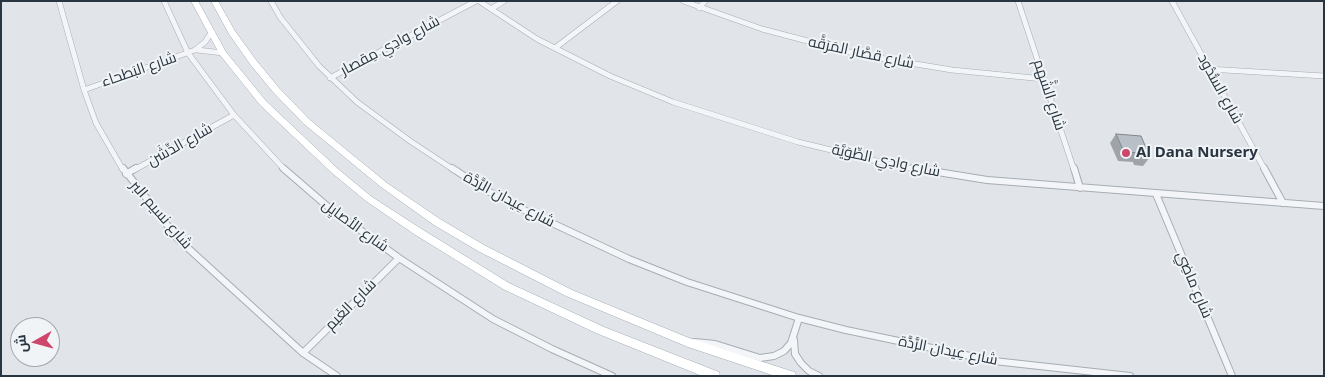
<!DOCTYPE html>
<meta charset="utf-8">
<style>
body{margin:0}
#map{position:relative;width:1325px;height:377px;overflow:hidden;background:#e1e5e9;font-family:"Noto Sans",Cairo,sans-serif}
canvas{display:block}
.frame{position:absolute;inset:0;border:2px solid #293541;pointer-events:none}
.north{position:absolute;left:10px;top:317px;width:50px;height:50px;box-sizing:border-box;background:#f0f4f7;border:1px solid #a0a8ae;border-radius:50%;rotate:263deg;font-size:14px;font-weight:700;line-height:20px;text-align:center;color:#293541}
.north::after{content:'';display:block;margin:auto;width:18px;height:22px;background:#ce466b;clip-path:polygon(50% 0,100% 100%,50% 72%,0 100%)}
</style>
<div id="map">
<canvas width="1325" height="377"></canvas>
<div class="frame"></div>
<div class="north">ش</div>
</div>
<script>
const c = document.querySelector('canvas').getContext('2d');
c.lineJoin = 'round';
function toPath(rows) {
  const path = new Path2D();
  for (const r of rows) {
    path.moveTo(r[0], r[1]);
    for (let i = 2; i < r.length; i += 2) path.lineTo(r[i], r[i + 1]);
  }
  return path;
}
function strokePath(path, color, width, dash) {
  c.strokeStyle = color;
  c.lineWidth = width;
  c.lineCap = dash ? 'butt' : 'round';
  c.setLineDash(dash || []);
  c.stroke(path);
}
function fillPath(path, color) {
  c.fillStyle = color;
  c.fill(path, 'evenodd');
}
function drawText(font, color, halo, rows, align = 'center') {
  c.font = font + ' "Noto Sans",Cairo,sans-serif';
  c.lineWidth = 4;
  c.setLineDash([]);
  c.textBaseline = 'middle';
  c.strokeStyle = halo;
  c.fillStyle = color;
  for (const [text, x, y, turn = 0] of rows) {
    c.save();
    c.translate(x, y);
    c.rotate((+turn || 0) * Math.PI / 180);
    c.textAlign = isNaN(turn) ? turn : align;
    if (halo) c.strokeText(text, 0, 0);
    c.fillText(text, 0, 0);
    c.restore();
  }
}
const minorFar1 = toPath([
 [59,1,84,90,96,123,123,170],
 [164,1,188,53,234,115,285,170],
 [271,1,280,17,319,66,357,102,410,141,454,170],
 [479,1,537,39,610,76,673,102,798,142,897,166,921,170],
 [683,1,762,29,861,55,952,70,1044,79],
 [1018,1,1074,170],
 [1172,1,1265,170],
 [699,8,705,1],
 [491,9,504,1],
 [555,48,617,1],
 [197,50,223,53],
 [1208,69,1324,76],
 [330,78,476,1],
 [84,90,195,50,205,42,211,33],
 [134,170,234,115]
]);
const minor = toPath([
 [123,168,178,239,303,353,337,376],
 [283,168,327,206,399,258,493,319,552,349,612,376],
 [452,168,484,189,522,209,629,259,687,282,799,318,846,330,994,361,1130,376],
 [913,168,987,180,1324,206],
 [1074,168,1080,188],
 [1264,168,1283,203],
 [126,174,136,168],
 [1156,194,1232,376],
 [794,340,795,354,801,363,809,371,819,376],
 [695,342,715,344,760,358,774,356,784,351,791,343,799,318],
 [303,353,399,258]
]);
const primary = toPath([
 [191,1,198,1,226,52,266,101,338,169,372,197,420,228,509,283,604,327,719,372,720,376,702,376,596,333,503,289,414,234,366,201,332,173,260,105,220,55,191,1],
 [211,1,218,1,235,31,256,60,279,88,310,120,387,183,440,219,484,245,572,290,689,338,791,371,795,372,796,376,775,376,688,347,566,296,478,251,434,225,381,187,304,124,273,92,250,64,229,34,211,1]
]);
strokePath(minorFar1, '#a6adb3', 6);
strokePath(minor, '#a6adb3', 8);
strokePath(primary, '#a0abb5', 1);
strokePath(minorFar1, '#f4f5f8', 5);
strokePath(minor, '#f4f5f8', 6);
fillPath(primary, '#fff');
fillPath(toPath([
 [1116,134,1150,157,1143,166,1134,165,1133,162,1118,161,1110,143]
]), '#9ea4aa');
const building = toPath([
 [1116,134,1141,136,1150,157,1141,157,1140,153,1124,152,1116,134]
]);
fillPath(building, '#b8bfc6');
strokePath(building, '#81868b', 1);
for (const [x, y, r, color] of [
 [1126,153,5,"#ce466b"]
]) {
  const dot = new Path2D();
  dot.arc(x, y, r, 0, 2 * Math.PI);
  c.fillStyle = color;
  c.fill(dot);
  strokePath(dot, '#f0f4f7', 2);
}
drawText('15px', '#293541', '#f0f4f7', [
 ["شارع وادِي مِقصار",390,46,-28],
 ["شارع قصَّار المَرَقَّه",861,53,12],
 ["شارع البَطحاء",139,70,-19],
 ["شارع السُّدُود",1220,89,61],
 ["شارع الشَّهم",1049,95,72],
 ["شارع الدِّشَن",180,145,-29],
 ["شارع وادِي الطِّوَيَّة",886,161,12],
 ["شارع عِيدان الرَّدَّة",509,200,28],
 ["شارع نسيم البر",161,215,49],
 ["شارع الأصايِل",355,226,36],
 ["شارع ماضِي",1194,285,67],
 ["شارع الغَيم",351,305,-45],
 ["شارع عِيدان الرَّدَّة",948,351,11]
]);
drawText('bold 15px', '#293541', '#f0f4f7', [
 ["Al Dana Nursery",1136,153]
], 'left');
</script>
